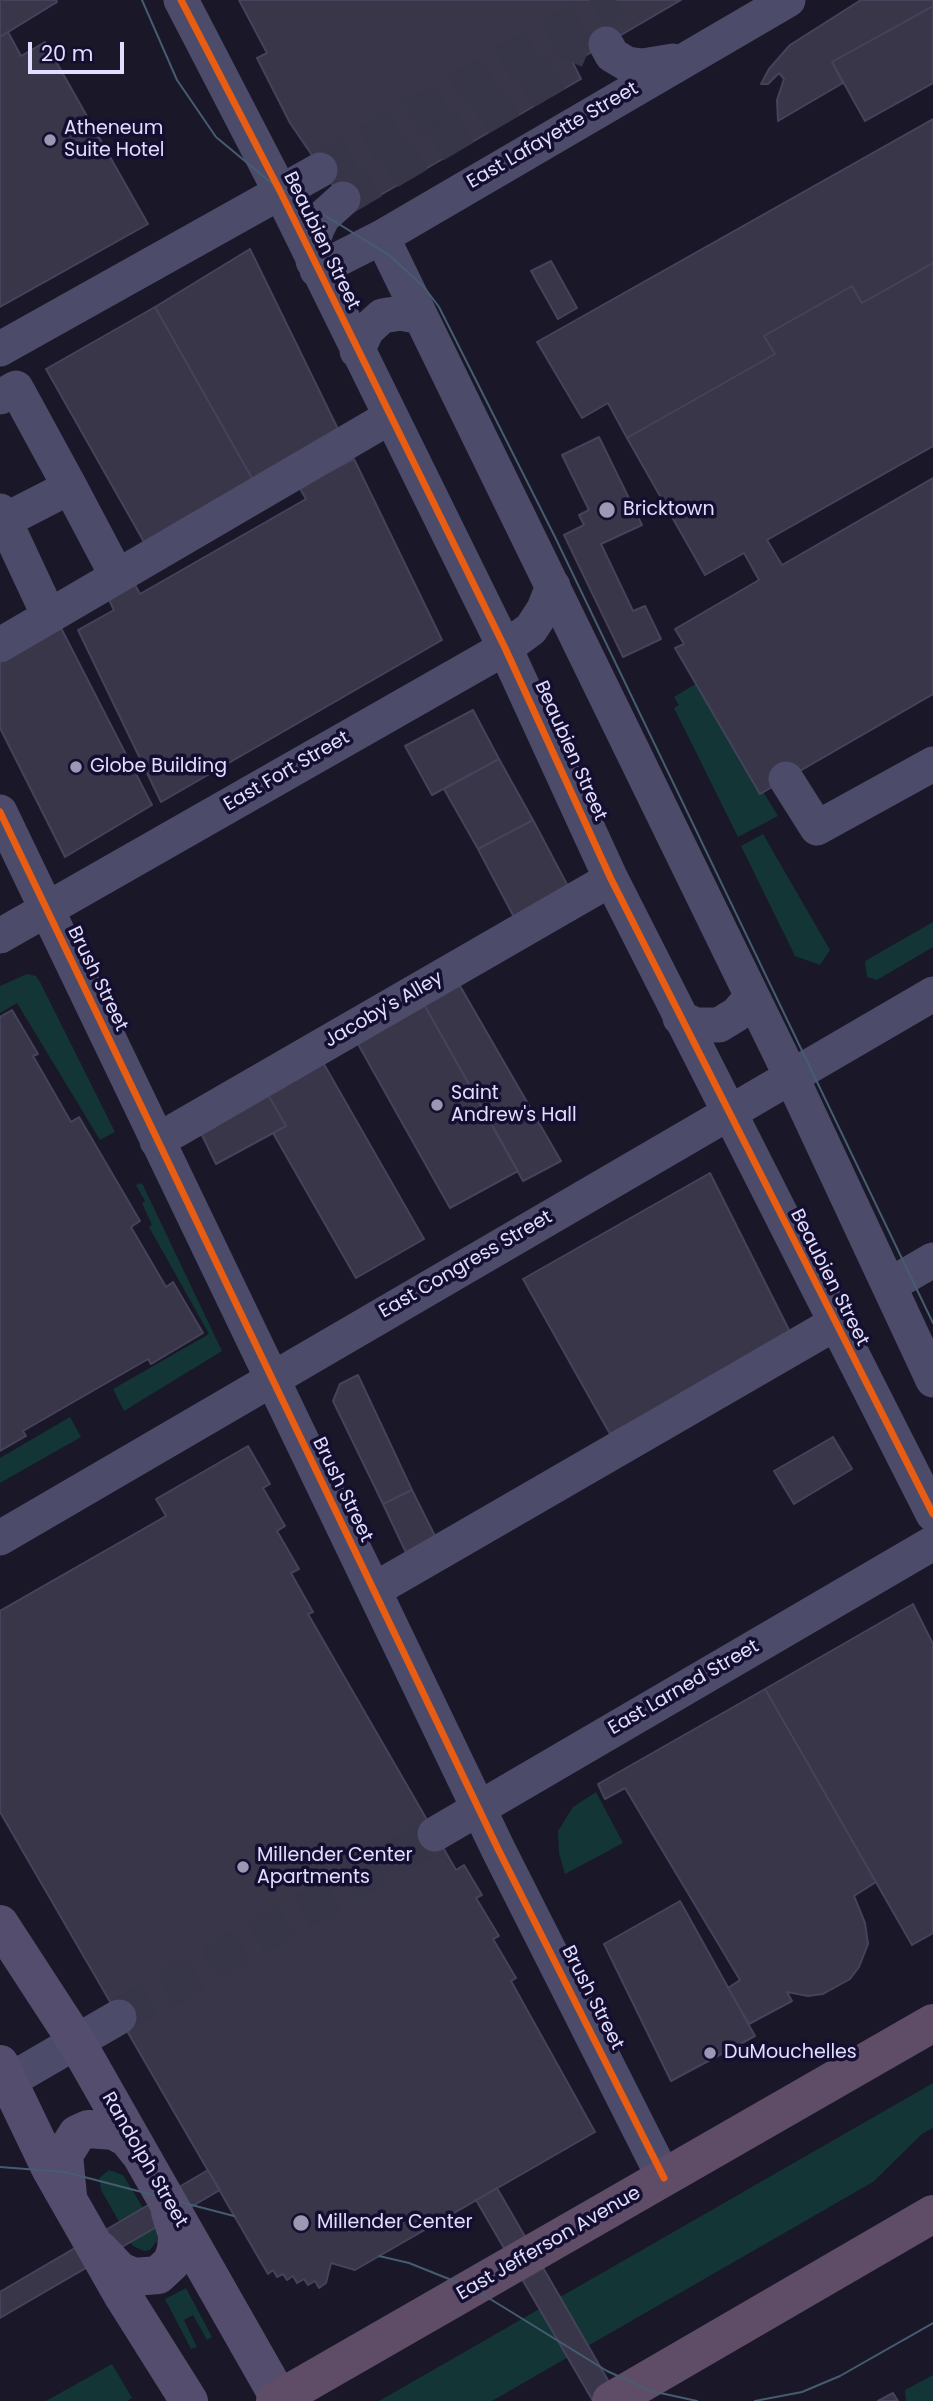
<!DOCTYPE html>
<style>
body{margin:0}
#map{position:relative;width:933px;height:2401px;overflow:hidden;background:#191728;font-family:Poppins,sans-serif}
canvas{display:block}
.scale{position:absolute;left:28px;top:42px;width:96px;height:32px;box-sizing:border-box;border:4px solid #e1deff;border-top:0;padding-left:9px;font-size:21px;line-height:24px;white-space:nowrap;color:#e1deff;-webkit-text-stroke:5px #140f30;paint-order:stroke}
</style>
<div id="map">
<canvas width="933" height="2401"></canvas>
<div class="scale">20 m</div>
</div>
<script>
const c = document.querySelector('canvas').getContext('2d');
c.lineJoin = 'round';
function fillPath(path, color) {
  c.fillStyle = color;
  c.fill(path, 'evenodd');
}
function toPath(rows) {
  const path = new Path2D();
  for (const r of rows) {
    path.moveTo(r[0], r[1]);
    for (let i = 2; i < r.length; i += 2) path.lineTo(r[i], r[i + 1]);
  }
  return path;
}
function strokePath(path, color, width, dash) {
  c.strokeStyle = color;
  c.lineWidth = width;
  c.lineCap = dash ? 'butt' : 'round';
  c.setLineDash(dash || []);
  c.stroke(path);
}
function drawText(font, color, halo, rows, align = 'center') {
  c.font = font + ' Poppins,sans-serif';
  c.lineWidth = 7;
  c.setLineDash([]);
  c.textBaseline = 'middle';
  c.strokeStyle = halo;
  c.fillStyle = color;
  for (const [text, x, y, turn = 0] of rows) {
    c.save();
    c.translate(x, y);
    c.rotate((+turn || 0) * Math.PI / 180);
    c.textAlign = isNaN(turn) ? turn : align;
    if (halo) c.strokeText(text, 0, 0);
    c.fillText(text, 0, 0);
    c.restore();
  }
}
fillPath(toPath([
 [697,683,778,816,738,837,674,708,679,705,674,697],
 [763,834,830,950,820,965,795,956,741,846],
 [933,922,933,947,877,980,867,977,865,961],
 [27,974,36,976,40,982,115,1132,100,1140,17,1003,0,1013,0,986],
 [142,1183,222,1351,124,1411,113,1389,209,1334,149,1227,152,1225,142,1203,145,1201,136,1185],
 [70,1417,81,1437,0,1483,0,1458],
 [596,1792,623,1843,565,1874,559,1853,558,1831,573,1807],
 [933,2083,933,2128,922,2134,873,2182,492,2401,379,2401],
 [109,2170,123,2175,157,2231,157,2241,150,2250,144,2251,133,2246,101,2190,99,2178],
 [186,2288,212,2337,207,2340,193,2315,184,2320,197,2347,191,2349,165,2299],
 [112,2364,132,2398,127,2401,46,2401],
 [933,2375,933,2401,906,2401,905,2390]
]), '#133536');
const building = toPath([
 [0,0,56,0,57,2,0,37,0,0],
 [239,0,681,0,573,63,581,79,351,212,290,123,257,58,267,53,239,0],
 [861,0,933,0,933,6,832,62,843,83,778,121,777,100,784,79,779,73,768,84,761,84,769,69,790,45,861,0],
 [933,6,933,83,865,121,832,62,933,6],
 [8,32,21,56,45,42,148,224,0,307,0,37,8,32],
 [933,119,933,263,862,303,852,286,764,336,775,354,627,438,608,403,582,418,537,342,933,119],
 [250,249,338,429,253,480,155,307,250,249],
 [551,261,577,308,558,319,531,271,551,261],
 [933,263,933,446,767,540,782,565,933,478,933,694,760,794,675,648,684,644,675,629,759,580,744,553,705,575,627,438,775,354,764,336,852,286,862,303,933,263],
 [155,307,253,480,144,542,46,369,155,307],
 [599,437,642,525,601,544,633,611,645,606,661,639,623,657,564,535,584,525,579,515,589,510,562,455,599,437],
 [354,459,442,640,161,802,78,630,114,610,108,598,134,583,140,594,306,499,299,487,354,459],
 [60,626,152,805,65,857,0,728,0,660,60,626],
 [473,710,499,759,432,795,405,746,473,710],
 [499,759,533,820,478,849,444,789,499,759],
 [533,820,570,890,515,919,478,849,533,820],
 [456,979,561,1161,523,1181,421,999,456,979],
 [421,999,518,1171,450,1208,354,1037,421,999],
 [12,1010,38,1054,33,1056,71,1122,79,1117,140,1221,131,1227,166,1287,173,1282,203,1333,151,1364,148,1359,23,1431,26,1436,0,1451,0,1017,12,1010],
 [321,1059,424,1239,356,1278,273,1133,286,1126,266,1091,321,1059],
 [266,1091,286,1126,216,1164,199,1129,266,1091],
 [710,1173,791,1334,610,1434,523,1279,710,1173],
 [358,1375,412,1490,383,1504,333,1401,340,1384,358,1375],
 [833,1437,852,1469,794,1504,774,1471,833,1437],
 [248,1446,270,1484,263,1488,285,1526,277,1531,299,1569,291,1573,313,1612,308,1614,456,1870,464,1865,482,1895,476,1898,499,1936,493,1939,516,1978,511,1981,595,2132,355,2270,331,2263,326,2283,319,2288,315,2281,308,2285,304,2279,297,2283,293,2276,287,2280,283,2274,277,2277,273,2270,268,2274,0,1812,0,1611,166,1516,156,1499,248,1446],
 [412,1490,439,1544,409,1559,383,1504,412,1490],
 [913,1604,933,1644,933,1933,912,1945,765,1689,913,1604],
 [765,1689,876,1882,854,1896,865,1923,868,1944,859,1967,850,1979,823,1994,808,1996,787,1992,792,2001,749,2024,728,1988,740,1980,625,1788,605,1799,598,1784,765,1689],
 [680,1901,755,2036,671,2081,604,1944,680,1901],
 [208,2170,220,2190,0,2318,0,2292,208,2170],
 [497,2188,620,2401,593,2401,476,2200,497,2188],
 [893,2393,898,2401,878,2401,893,2393]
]);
fillPath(building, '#393649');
strokePath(building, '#45425b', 2);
strokePath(toPath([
 [320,170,615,0],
 [343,199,561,71,584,17],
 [119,2017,435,1834]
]), '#373548', 35, [35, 18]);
strokePath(toPath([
 [181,0,281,193,505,648,611,879,933,1514],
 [606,44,612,55,627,64,643,66,673,61],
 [382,237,791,1076,933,1380],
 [313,261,312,244,317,229,323,217,343,199],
 [317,270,382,237,788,0],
 [0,349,320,170],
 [357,351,367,330,382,316,401,313,421,317],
 [0,397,16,388,70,487,0,523],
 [70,487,117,576],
 [0,511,49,616],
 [0,645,390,417],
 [786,779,817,828,933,764],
 [0,812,499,1851,664,2178],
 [0,936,505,648,531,629,544,609,553,586],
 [680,1018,696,1025,719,1025,737,1014,752,996],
 [157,1141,611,879],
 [890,1285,933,1260],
 [0,1538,933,994],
 [374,1590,834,1324],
 [435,1834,933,1543],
 [0,2086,119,2017]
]), '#4c4b69', 35);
strokePath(toPath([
 [0,1924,76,2041,279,2398],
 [0,2064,50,2168,123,2296,189,2401],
 [68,2196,64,2155,77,2134,88,2129,114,2131,127,2138,139,2153],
 [100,2250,120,2271,134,2277,158,2275,172,2262,176,2249,177,2235,170,2212]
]), '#554d6d', 38);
strokePath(toPath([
 [275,2401,933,2023],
 [611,2401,933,2214]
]), '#5f4d68', 38);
strokePath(toPath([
 [142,0,177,80,216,137,269,181,389,255,424,287,439,307,555,537,933,1323],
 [0,2167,65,2172,234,2216],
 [379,2256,409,2263,474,2289,607,2371,651,2391,697,2401],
 [755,2401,802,2392,840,2376,933,2323]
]), '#465d71', 2);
strokePath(toPath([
 [181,0,281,193,505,648,611,879,933,1514],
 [0,812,499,1851,664,2178]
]), '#e95d12', 7);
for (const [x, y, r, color] of [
 [50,140,7,"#9b98b4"],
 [607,510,9,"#9b98b4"],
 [76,767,7,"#9b98b4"],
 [437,1105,7,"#9b98b4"],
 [243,1867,7,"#9b98b4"],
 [710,2053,7,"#9b98b4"],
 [301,2223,9,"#9b98b4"]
]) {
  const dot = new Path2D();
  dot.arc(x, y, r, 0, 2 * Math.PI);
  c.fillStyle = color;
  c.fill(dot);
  strokePath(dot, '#140f30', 2.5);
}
drawText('19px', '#e1deff', '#140f30', [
 ["Atheneum",64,129],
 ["Suite Hotel",64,151],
 ["Bricktown",623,510],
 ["Globe Building",90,767],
 ["Saint",451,1094],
 ["Andrew's Hall",451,1116],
 ["Millender Center",257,1856],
 ["Apartments",257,1878],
 ["DuMouchelles",724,2053],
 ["Millender Center",317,2223]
], 'left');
drawText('19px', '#e1deff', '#140f30', [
 ["East Lafayette Street",553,136,-30],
 ["Beaubien Street",321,241,64],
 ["Beaubien Street",570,751,66],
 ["East Fort Street",287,772,-30],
 ["Brush Street",97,979,64],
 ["Jacoby's Alley",384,1010,-30],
 ["East Congress Street",466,1265,-30],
 ["Beaubien Street",829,1278,63],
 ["Brush Street",342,1490,64],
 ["East Larned Street",684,1688,-30],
 ["Brush Street",592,1998,63],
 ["Randolph Street",144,2160,60],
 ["East Jefferson Avenue",549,2244,-30]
]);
</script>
